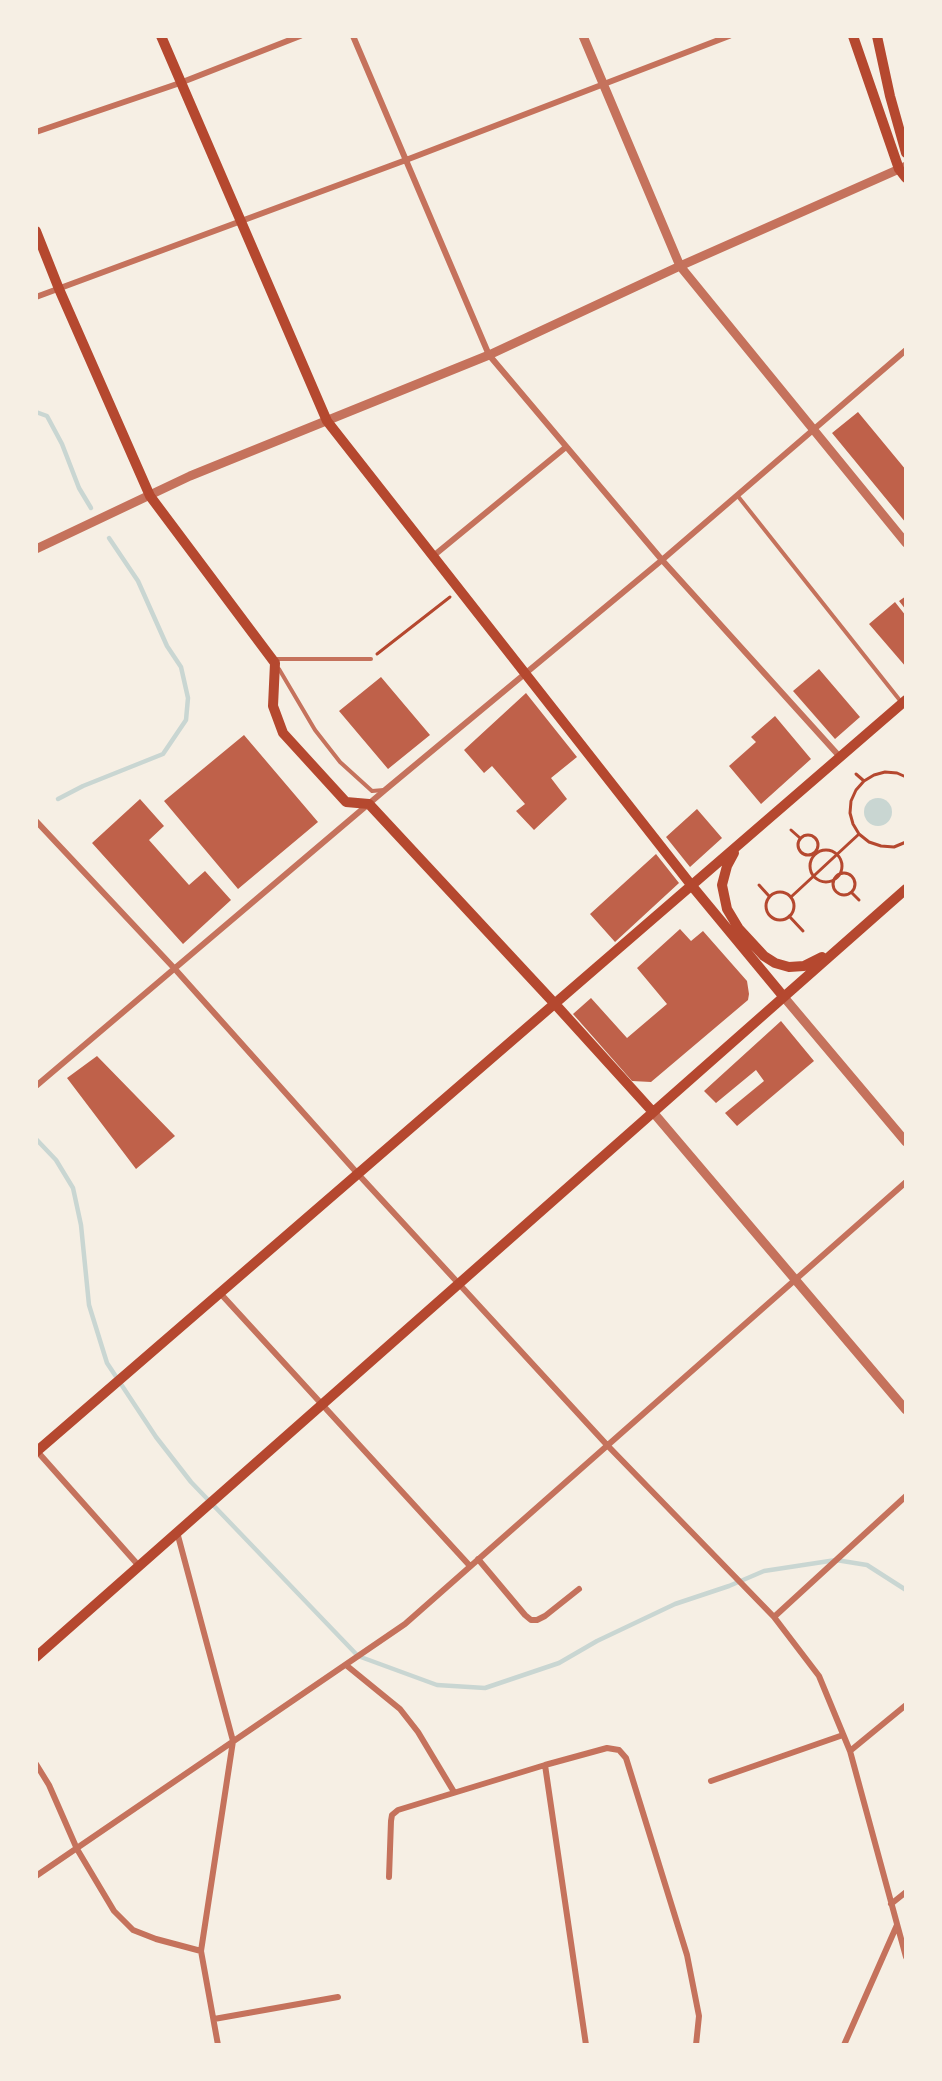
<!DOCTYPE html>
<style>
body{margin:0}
#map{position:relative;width:942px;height:2081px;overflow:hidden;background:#f6efe4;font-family:"Nunito Sans",sans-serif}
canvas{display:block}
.frame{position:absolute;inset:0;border:38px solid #f6efe4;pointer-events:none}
</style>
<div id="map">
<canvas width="942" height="2081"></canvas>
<div class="frame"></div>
</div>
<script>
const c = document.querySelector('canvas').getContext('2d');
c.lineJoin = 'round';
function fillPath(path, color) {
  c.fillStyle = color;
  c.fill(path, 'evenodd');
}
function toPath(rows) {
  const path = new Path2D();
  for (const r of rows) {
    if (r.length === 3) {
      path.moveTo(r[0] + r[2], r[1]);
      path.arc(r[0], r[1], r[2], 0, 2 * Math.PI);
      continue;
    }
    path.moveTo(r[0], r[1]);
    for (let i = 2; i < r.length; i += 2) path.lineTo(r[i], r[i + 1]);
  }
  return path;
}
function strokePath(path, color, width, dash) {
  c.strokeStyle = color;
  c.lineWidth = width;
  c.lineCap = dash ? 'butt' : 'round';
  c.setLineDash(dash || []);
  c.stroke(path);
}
fillPath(toPath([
 [878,812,14]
]), '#c9d6d2');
strokePath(toPath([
 [36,412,47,416,62,444,79,488,91,508],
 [58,799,83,786,163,754,186,720,188,698,181,667,167,646,138,581,109,538],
 [36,1139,56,1160,73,1188,81,1225,89,1305,107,1363,156,1437,191,1482,358,1656,437,1685,485,1688,559,1663,597,1641,675,1604,729,1586,764,1571,836,1560,867,1565,906,1590]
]), '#c9d6d2', 4.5);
fillPath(toPath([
 [858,412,906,470,906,523,832,433],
 [906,596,906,610,899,601],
 [895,602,906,616,906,667,869,624],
 [819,669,860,717,835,739,793,691],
 [381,677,430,735,388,769,339,711],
 [526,693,577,757,551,778,567,799,534,830,516,811,525,804,492,766,484,773,464,750],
 [775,716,811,759,761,804,729,766,756,742,751,737],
 [244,735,318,822,238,889,164,801],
 [140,799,164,826,149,840,189,885,205,871,231,900,183,944,92,843],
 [697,809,722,838,690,867,666,837],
 [656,854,679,883,615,942,590,914],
 [680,929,691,941,703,931,747,981,749,994,748,1000,651,1082,632,1081,573,1014,591,998,627,1038,667,1004,637,968],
 [781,1021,814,1061,737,1126,725,1113,764,1081,756,1070,716,1103,704,1091],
 [97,1056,175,1136,136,1169,67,1078]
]), '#bf614a');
strokePath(toPath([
 [377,654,450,597],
 [856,774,864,781],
 [906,777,897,773,885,772,874,775,864,781,856,790,851,801,850,813,853,824,859,834,869,842,881,846,894,847,906,842],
 [791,830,800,838],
 [808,845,10],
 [826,866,16],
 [844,884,11],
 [759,885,769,896],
 [780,906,14],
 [852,893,859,900],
 [791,897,859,834],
 [789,916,803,931]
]), '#b5482f', 3);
strokePath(toPath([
 [737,495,902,703],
 [273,659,371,659],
 [279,669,315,730,340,762,372,791,384,790]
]), '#c5725c', 4);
strokePath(toPath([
 [353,36,489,355,662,560,840,757],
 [36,132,180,83,300,36],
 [36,297,406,160,729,36],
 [432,557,566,447],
 [36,821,174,968,358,1174,607,1445,774,1617,819,1676,850,1751,906,1957],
 [36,1086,385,790,662,560,906,350],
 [220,1293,470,1566],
 [36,1450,139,1566],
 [177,1532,233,1741,201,1951,218,2045],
 [478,1559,525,1615,531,1620,537,1620,545,1616,579,1589],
 [774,1617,906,1496],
 [346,1665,400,1709,418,1732,454,1792],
 [850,1751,906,1705],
 [36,1764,49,1785,77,1849,114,1911,133,1930,156,1939,201,1951],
 [545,1765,586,2045],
 [711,1781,843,1735],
 [36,1876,405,1624,906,1182],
 [389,1877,391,1821,392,1815,398,1810,545,1765,607,1748,619,1750,626,1758,687,1955,699,2016,696,2045],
 [891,1904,906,1892],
 [214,2019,338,1997],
 [844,2045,897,1925]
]), '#c5725c', 6);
strokePath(toPath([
 [583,36,680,266,906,543],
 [36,549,190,476,489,355,680,266,906,166],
 [783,996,906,1142],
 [652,1111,906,1410]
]), '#c5725c', 9);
strokePath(toPath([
 [161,36,327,421,692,886,783,996],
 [853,36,899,169,906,178],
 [877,36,890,96,906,153],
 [36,231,59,289,150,496,275,663,273,706,283,733,346,802,369,804,555,1004,652,1111],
 [734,853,727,866,722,885,727,909,739,929,764,956,775,963,789,967,804,966,822,957],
 [36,1452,906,700],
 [36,1657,906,889]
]), '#b5482f', 10);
</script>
